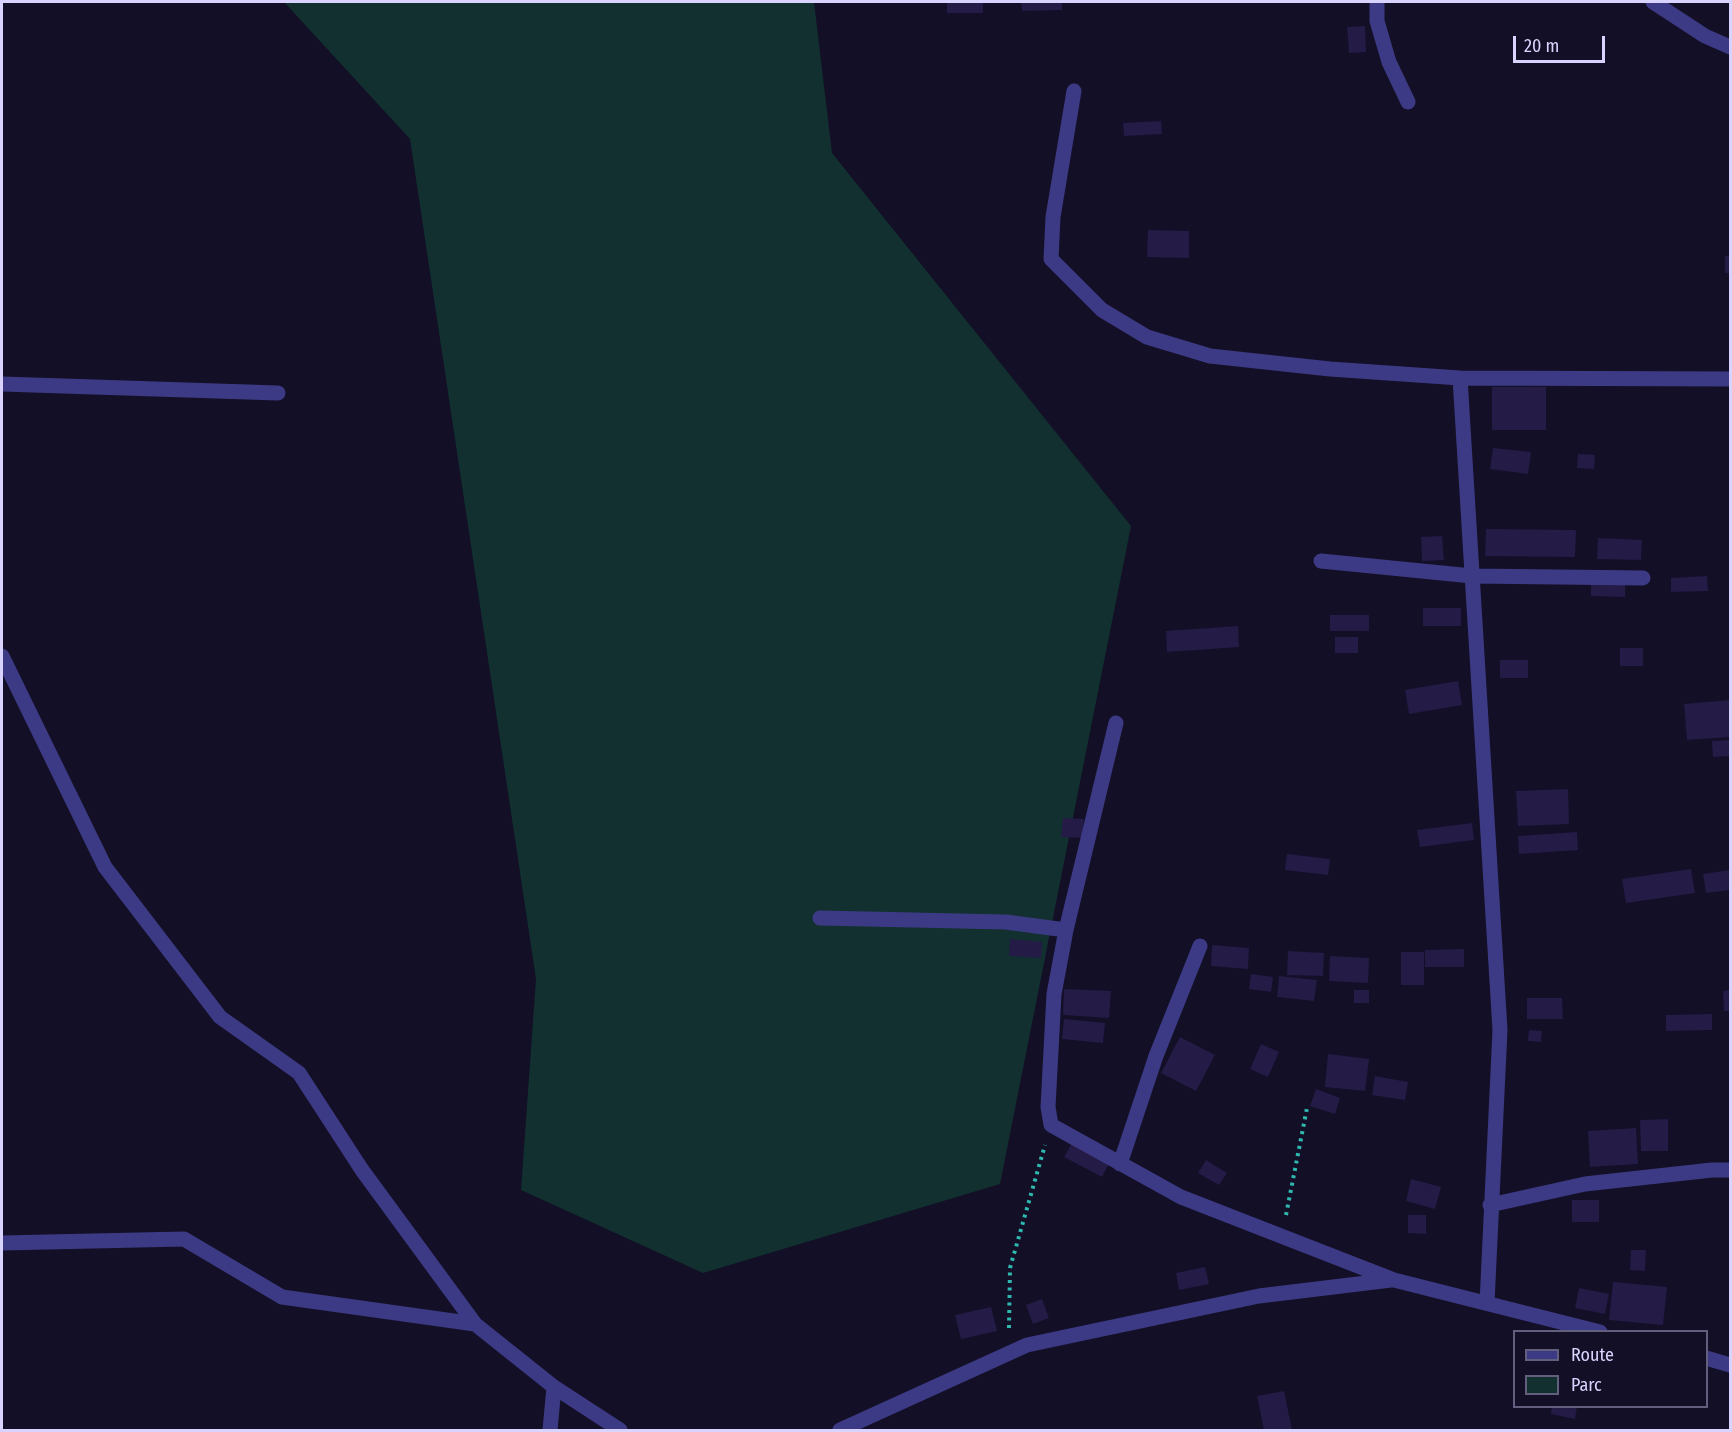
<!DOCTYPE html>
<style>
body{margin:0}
#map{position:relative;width:1732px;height:1432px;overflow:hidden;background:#130f26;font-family:"Fira Sans Condensed",sans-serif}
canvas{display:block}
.frame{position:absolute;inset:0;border:3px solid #d9d4ff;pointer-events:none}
.legend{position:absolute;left:1513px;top:1330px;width:195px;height:78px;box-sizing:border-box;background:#130f26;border:2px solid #625e7d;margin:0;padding:8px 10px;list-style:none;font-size:18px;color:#d9d4ff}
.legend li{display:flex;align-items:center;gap:12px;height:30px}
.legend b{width:30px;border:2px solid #625e7d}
.scale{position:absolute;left:1513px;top:36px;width:92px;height:27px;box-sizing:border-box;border:3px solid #d9d4ff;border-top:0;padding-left:8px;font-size:18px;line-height:21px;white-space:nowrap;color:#d9d4ff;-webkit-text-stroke:4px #130f26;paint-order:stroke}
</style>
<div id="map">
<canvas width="1732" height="1432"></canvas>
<div class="frame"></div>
<ul class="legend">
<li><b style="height:8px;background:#3d3a85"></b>Route</li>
<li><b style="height:16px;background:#12302f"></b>Parc</li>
</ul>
<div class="scale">20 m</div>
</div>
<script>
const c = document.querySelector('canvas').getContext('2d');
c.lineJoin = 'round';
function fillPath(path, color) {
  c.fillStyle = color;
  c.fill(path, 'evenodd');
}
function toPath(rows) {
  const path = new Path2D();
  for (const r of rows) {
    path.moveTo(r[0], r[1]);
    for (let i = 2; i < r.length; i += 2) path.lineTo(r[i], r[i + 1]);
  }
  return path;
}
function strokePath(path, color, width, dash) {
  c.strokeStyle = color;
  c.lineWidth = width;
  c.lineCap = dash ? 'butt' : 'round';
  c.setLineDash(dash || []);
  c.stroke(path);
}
fillPath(toPath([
 [284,2,814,2,832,153,1131,526,1000,1184,703,1273,521,1190,536,979,410,139]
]), '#12302f');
fillPath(toPath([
 [947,2,983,2,983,13,947,13],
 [1021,2,1062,2,1062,10,1022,11],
 [1365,26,1366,52,1349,53,1347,27],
 [1161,121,1162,134,1124,136,1123,123],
 [1148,230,1189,231,1189,258,1147,257],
 [1725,256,1730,256,1730,273,1725,273],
 [1492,387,1546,387,1546,430,1492,430],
 [1493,448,1531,452,1528,474,1490,469],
 [1578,454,1595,455,1594,469,1577,468],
 [1486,529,1576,530,1575,557,1485,556],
 [1442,536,1444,560,1422,561,1421,537],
 [1598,538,1642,540,1641,560,1597,559],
 [1707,576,1708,591,1671,592,1671,578],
 [1591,581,1625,582,1625,597,1591,596],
 [1423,608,1461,608,1461,626,1423,626],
 [1330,615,1369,615,1369,631,1330,631],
 [1238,626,1239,647,1167,652,1166,631],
 [1335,637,1358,637,1358,653,1335,653],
 [1620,648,1643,648,1643,666,1620,666],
 [1500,660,1528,660,1528,678,1500,678],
 [1458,681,1462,705,1409,714,1405,690],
 [1730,700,1730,737,1687,740,1684,704],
 [1730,740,1730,756,1713,757,1712,741],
 [1568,789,1569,824,1518,826,1516,791],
 [1063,818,1084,819,1082,838,1061,837],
 [1472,823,1474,840,1420,847,1417,830],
 [1577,832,1578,850,1519,854,1518,836],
 [1287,854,1330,859,1328,875,1285,870],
 [1691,869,1695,893,1626,903,1622,879],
 [1730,870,1730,890,1706,893,1703,874],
 [1010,939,1042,942,1041,958,1009,956],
 [1212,945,1249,948,1248,969,1211,966],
 [1464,949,1464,967,1425,967,1425,950],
 [1288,951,1324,953,1323,976,1287,975],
 [1401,952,1424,952,1424,985,1401,985],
 [1330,956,1369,958,1368,983,1329,981],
 [1251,974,1273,977,1271,992,1249,989],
 [1279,976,1317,980,1314,1001,1277,997],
 [1064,989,1111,991,1109,1018,1063,1015],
 [1354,990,1369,990,1369,1003,1354,1003],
 [1730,990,1730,1011,1724,1011,1723,991],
 [1527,998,1562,998,1563,1019,1527,1019],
 [1712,1014,1712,1030,1666,1031,1666,1015],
 [1064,1019,1105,1023,1103,1043,1062,1039],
 [1529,1030,1542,1031,1541,1042,1528,1041],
 [1180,1037,1215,1055,1196,1091,1161,1073],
 [1261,1044,1279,1052,1268,1077,1250,1069],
 [1328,1054,1369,1059,1365,1091,1325,1087],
 [1375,1076,1408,1082,1405,1100,1372,1095],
 [1316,1089,1340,1098,1335,1114,1310,1106],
 [1668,1119,1668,1151,1641,1151,1640,1120],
 [1636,1128,1638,1164,1590,1167,1588,1131],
 [1072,1143,1110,1162,1102,1177,1064,1157],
 [1206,1160,1227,1173,1219,1185,1198,1173],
 [1411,1179,1441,1187,1435,1209,1406,1201],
 [1572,1200,1599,1200,1599,1222,1572,1222],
 [1408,1215,1426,1215,1426,1234,1408,1233],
 [1631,1250,1646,1250,1645,1271,1630,1270],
 [1205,1267,1209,1284,1179,1290,1176,1273],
 [1613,1282,1667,1287,1663,1325,1609,1320],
 [1579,1288,1609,1294,1605,1314,1575,1308],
 [1042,1299,1049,1318,1033,1324,1026,1305],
 [991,1307,997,1331,961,1339,955,1315],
 [1284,1391,1292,1430,1264,1430,1257,1396],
 [1552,1406,1577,1406,1575,1419,1551,1414]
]), '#241b47');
strokePath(toPath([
 [1286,1215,1307,1108],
 [1009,1328,1010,1268,1045,1145]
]), '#2fb8b0', 4, [3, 4.5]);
strokePath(toPath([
 [1377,2,1377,21,1389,62,1408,102],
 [1653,2,1705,36,1730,47],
 [1074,91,1053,217,1051,259,1102,310,1147,337,1210,356,1330,369,1460,378,1730,379],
 [1460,378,1500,1030,1487,1303],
 [2,384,278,393],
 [1321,561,1472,576,1643,578],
 [2,656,105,867,220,1017,299,1073,362,1170,475,1324,554,1387,620,1430],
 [1116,723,1066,930,1054,994,1048,1107,1051,1125,1181,1197,1394,1280,1600,1332],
 [820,918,1006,922,1066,930],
 [1120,1164,1156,1056,1200,946],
 [1490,1205,1585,1184,1712,1170,1730,1170],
 [2,1243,184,1239,282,1297,475,1324],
 [1706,1358,1730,1365],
 [550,1430,554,1387],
 [840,1430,1027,1345,1259,1296,1391,1280]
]), '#3d3a85', 15);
</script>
